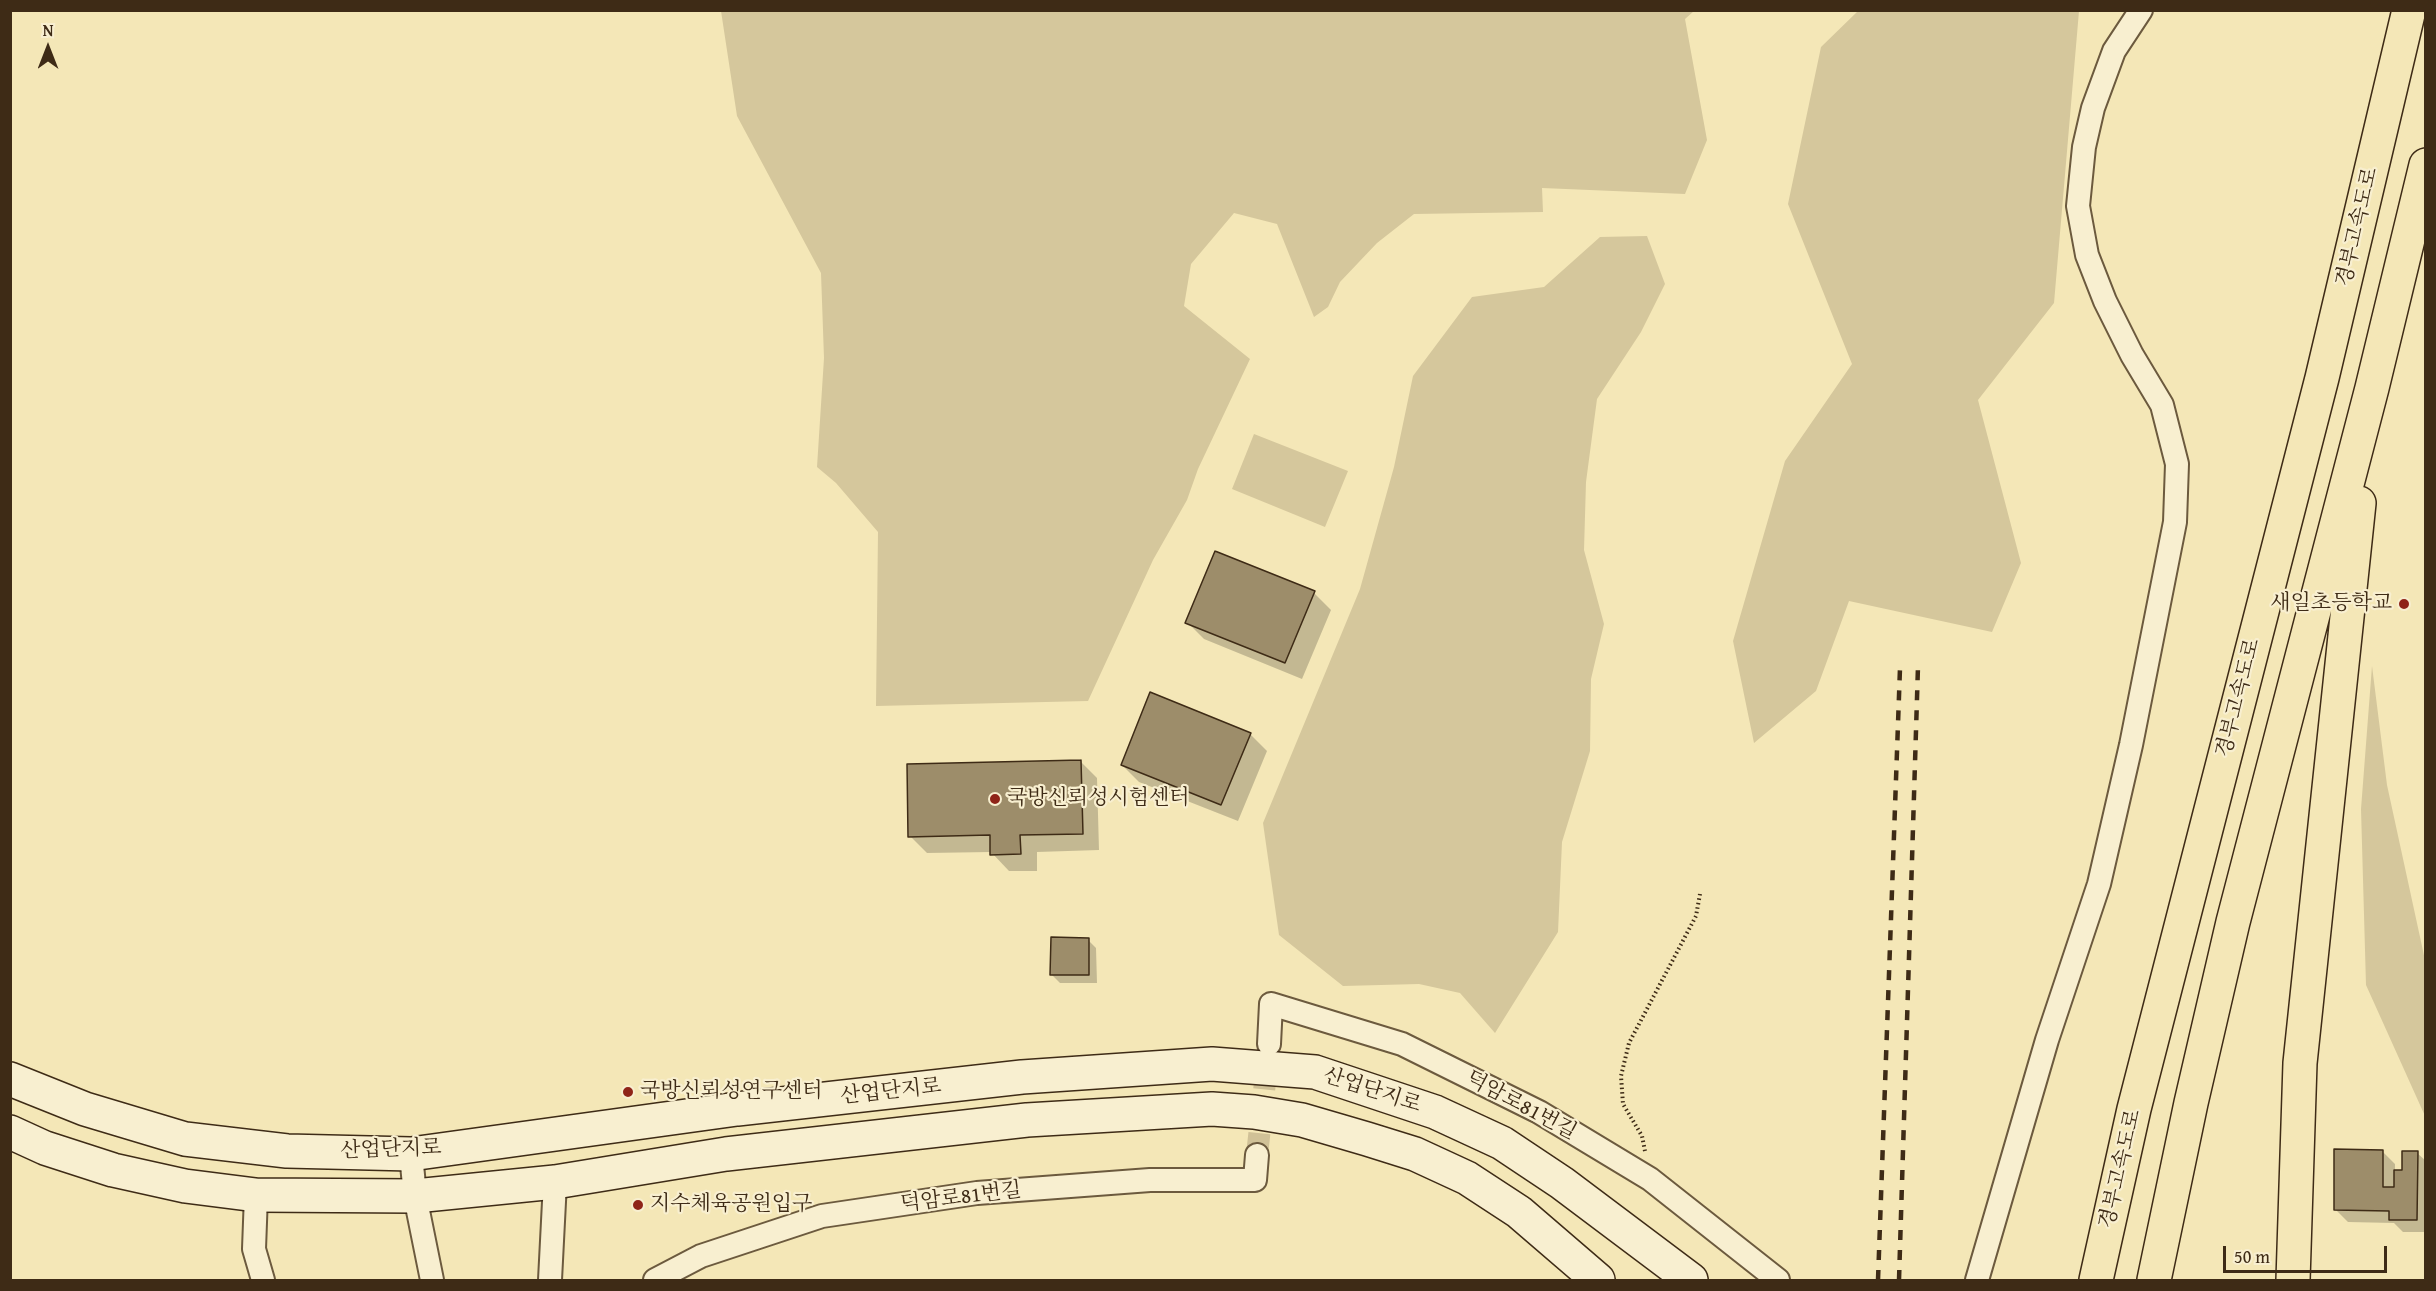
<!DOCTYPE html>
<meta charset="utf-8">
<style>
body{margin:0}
#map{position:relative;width:2436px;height:1291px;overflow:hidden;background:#f4e7b7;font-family:"Gentium Book Plus",serif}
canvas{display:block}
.frame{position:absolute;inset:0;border:12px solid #3e2b16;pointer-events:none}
.north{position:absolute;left:18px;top:18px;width:60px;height:60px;-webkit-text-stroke:4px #f8efd0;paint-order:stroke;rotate:0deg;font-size:16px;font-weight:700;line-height:24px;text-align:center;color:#3e2b16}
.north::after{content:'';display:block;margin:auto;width:21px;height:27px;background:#3e2b16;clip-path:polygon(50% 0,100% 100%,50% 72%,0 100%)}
.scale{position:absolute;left:2223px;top:1246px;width:164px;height:27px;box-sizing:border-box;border:3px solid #3e2b16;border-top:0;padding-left:8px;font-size:18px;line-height:21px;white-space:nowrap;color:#3e2b16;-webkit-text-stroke:4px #f8efd0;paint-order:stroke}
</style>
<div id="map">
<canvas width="2436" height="1291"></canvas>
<div class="frame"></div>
<div class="north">N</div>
<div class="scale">50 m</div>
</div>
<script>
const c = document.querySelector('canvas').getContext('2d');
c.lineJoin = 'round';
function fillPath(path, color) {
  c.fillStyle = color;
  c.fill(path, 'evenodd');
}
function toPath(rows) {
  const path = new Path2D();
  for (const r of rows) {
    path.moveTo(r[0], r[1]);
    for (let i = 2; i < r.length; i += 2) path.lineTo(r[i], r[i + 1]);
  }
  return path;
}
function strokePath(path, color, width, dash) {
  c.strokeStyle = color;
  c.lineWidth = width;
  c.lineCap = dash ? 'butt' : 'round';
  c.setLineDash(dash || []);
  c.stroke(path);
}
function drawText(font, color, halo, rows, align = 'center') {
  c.font = font + ' "Gentium Book Plus","Noto Serif KR",serif';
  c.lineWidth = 4.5;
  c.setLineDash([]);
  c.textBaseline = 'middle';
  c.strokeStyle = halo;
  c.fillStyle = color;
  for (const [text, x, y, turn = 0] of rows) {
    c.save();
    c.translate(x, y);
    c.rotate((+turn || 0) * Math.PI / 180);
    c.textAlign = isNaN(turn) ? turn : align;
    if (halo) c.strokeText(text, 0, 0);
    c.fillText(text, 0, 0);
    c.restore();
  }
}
fillPath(toPath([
 [721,11,1694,11,1685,19,1707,140,1685,194,1542,188,1543,212,1414,214,1377,243,1340,282,1328,307,1314,317,1277,224,1234,213,1191,264,1184,306,1250,359,1198,469,1187,500,1153,560,1088,701,876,706,878,532,836,483,817,467,824,358,821,273,737,116],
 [1858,11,2079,11,2054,303,1978,400,2021,563,1992,632,1849,601,1816,691,1754,743,1733,641,1785,461,1852,364,1788,204,1821,47],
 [1647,236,1665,284,1641,332,1597,399,1586,482,1584,550,1604,624,1591,679,1590,751,1562,842,1558,932,1495,1033,1460,993,1419,984,1343,986,1279,935,1263,823,1360,589,1394,467,1413,376,1472,297,1544,287,1600,237],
 [1254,434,1348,471,1325,527,1232,489],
 [2372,666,2387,785,2425,960,2425,1116,2366,985,2361,809]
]), '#d5c79c');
fillPath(toPath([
 [1314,593,1331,610,1302,679,1204,639,1187,622],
 [1250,734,1267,751,1238,821,1139,782,1122,765],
 [1080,761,1097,778,1099,850,1037,852,1037,871,1009,871,991,852,927,853,910,836],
 [1088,940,1096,948,1097,983,1060,983,1052,975],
 [2382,1151,2395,1164,2395,1172,2404,1172,2417,1153,2426,1161,2426,1232,2403,1232,2394,1223,2348,1222,2335,1209]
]), '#0003');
const building = toPath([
 [1215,551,1315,591,1285,663,1185,623,1215,551],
 [1150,692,1251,733,1221,805,1121,765,1150,692],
 [1081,760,1083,834,1020,835,1021,854,990,855,990,835,908,837,907,764,1081,760],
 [1051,937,1089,938,1089,975,1050,975,1051,937],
 [2334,1149,2383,1150,2383,1187,2394,1187,2394,1170,2402,1170,2402,1151,2418,1151,2417,1220,2389,1220,2389,1211,2334,1210,2334,1149]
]);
fillPath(building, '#9d8d6a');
strokePath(building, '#3e2b16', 1.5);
strokePath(toPath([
 [1257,1155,1268,1055]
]), '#d0c197', 22, [22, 11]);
const street = toPath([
 [1269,1044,1271,1004,1402,1044,1539,1112,1650,1179,1778,1280],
 [411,1154,415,1196,432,1280],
 [256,1195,254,1249,263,1280],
 [550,1280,555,1182],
 [655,1280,701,1256,822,1216,977,1193,1150,1180,1255,1180,1257,1155],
 [1977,1280,2047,1040,2099,884,2131,745,2175,522,2177,464,2162,405,2132,355,2105,301,2087,255,2078,206,2084,147,2093,108,2114,51,2141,10]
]);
const secondary = toPath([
 [10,1079,85,1109,185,1139,287,1151,411,1154,737,1109,1022,1077,1212,1064,1315,1072,1435,1112,1502,1143,1562,1183,1691,1280],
 [10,1132,45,1148,113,1170,185,1186,256,1195,415,1196,555,1182,726,1154,1027,1120,1212,1109,1254,1112,1302,1120,1367,1139,1415,1154,1467,1178,1519,1212,1598,1280]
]);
const highway = toPath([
 [2096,1280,2134,1109,2322,378,2409,10],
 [2154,1280,2191,1103,2233,922,2372,388,2426,165],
 [2293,1280,2300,1063,2359,503]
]);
strokePath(street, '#6c5a3e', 26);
strokePath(secondary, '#3e2b16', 36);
strokePath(highway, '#3e2b16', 36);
strokePath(toPath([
 [1645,1151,1642,1136,1623,1104,1621,1076,1629,1043,1696,916,1700,894]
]), '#3e2b16', 4, [1.5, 3]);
strokePath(street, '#f8efd0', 22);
strokePath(secondary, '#f8efd0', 33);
strokePath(highway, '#f4e7b7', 33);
strokePath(toPath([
 [1878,1280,1900,668],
 [1899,1280,1918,666]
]), '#3e2b16', 4.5, [10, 10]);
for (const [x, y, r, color] of [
 [2404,604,6,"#8f2418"],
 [995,799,6,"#8f2418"],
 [628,1092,6,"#8f2418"],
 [638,1205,6,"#8f2418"]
]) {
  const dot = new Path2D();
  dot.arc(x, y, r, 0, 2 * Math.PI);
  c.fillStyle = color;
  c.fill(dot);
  strokePath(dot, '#f8efd0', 2);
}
drawText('21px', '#3e2b16', '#f8efd0', [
 ["경부고속도로",2358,227,-77],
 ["경부고속도로",2239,698,-76],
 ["산업단지로",1372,1091,18],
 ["산업단지로",891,1092,-6],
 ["덕암로81번길",1521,1106,28],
 ["산업단지로",391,1150,-2],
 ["경부고속도로",2121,1169,-77],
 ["덕암로81번길",961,1198,-7]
]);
drawText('21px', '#3e2b16', '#f8efd0', [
 ["새일초등학교",2392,604,"right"],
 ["국방신뢰성시험센터",1007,799],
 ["국방신뢰성연구센터",640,1092],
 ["지수체육공원입구",650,1205]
], 'left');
</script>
